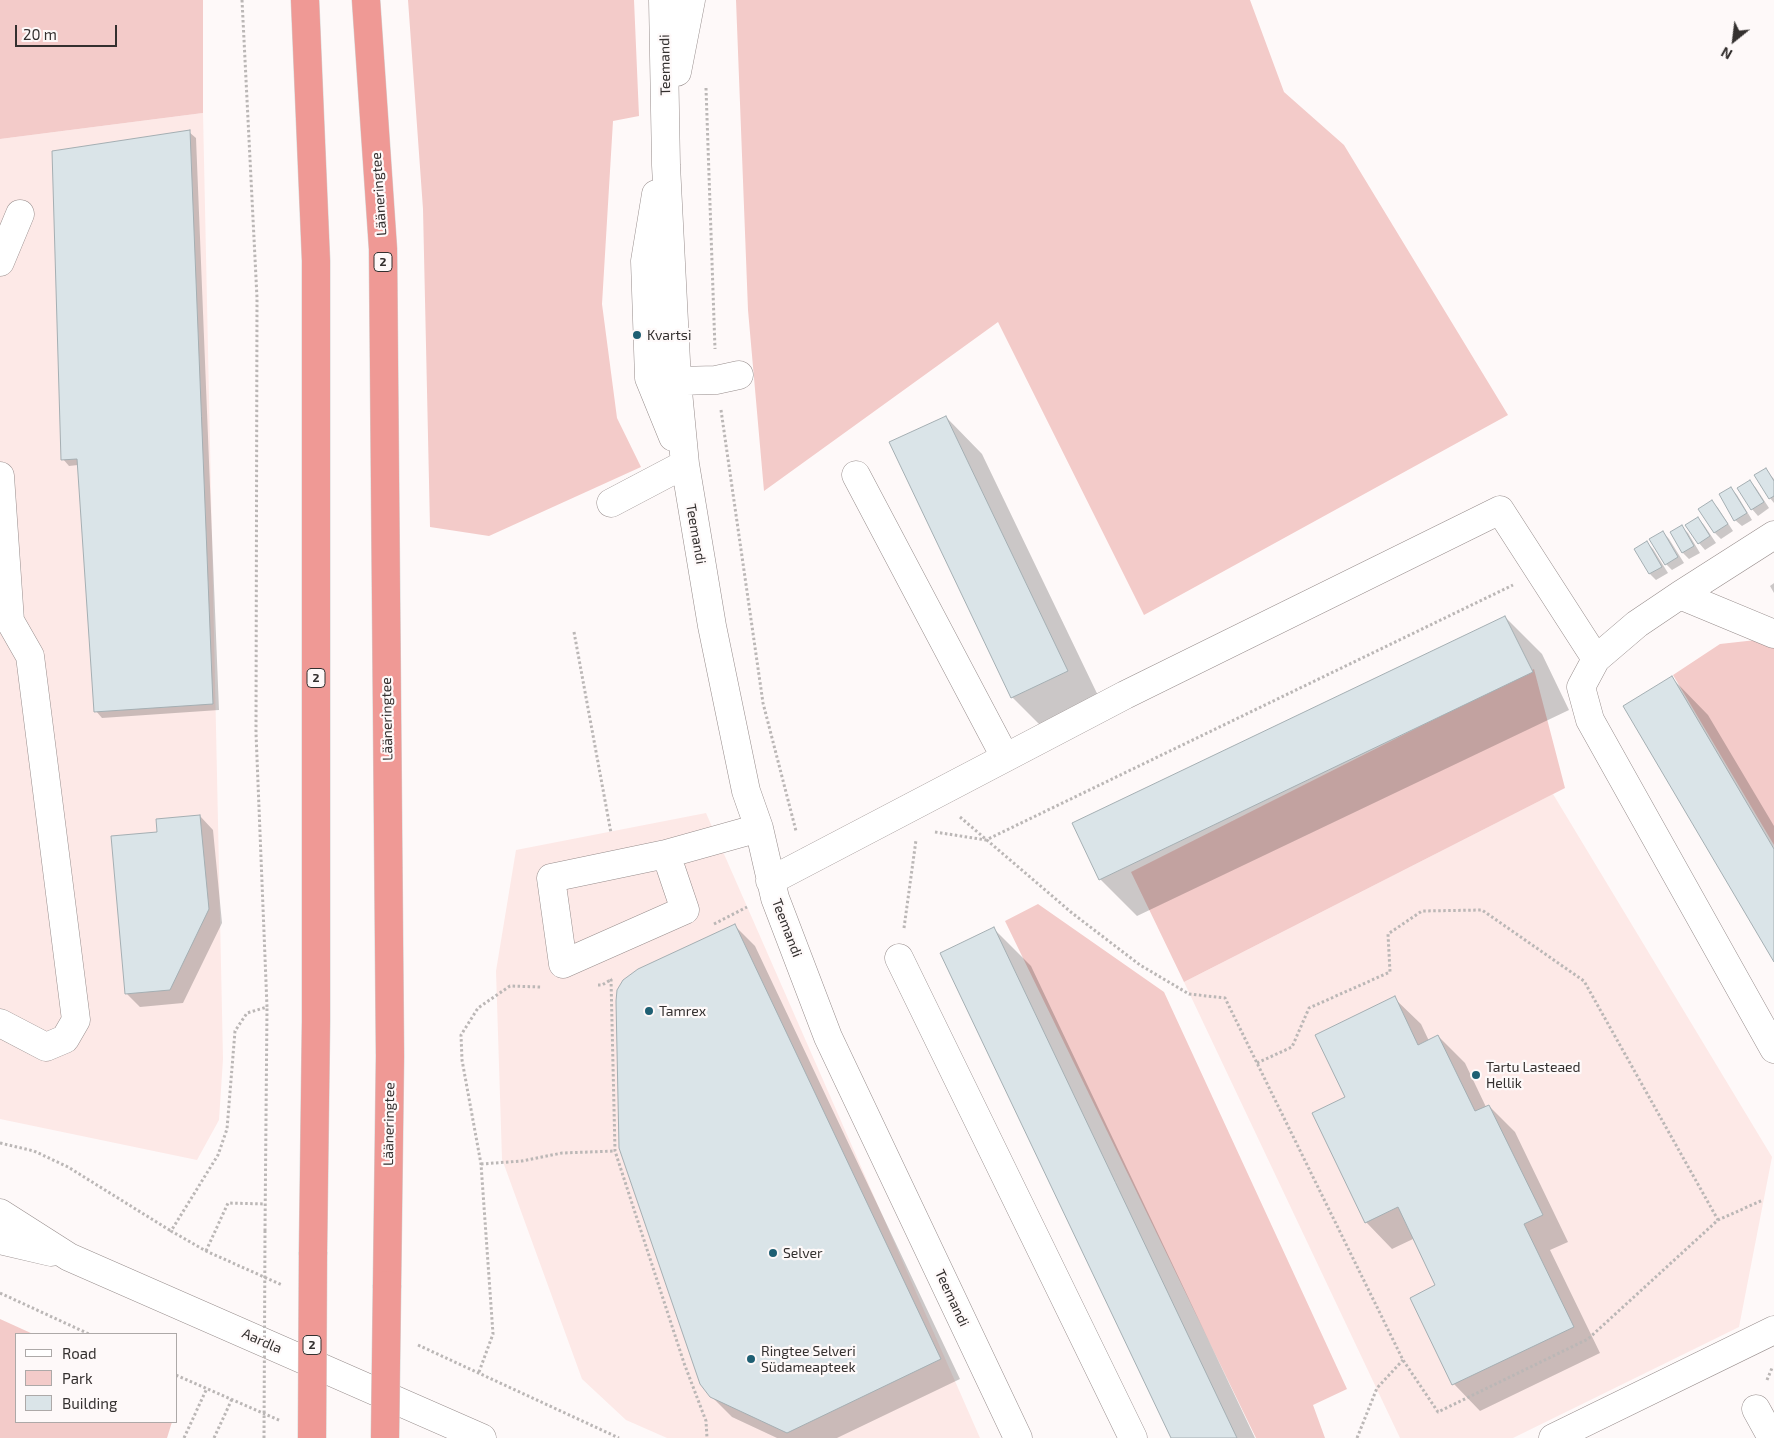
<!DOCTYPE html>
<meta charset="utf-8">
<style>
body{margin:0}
#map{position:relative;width:1774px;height:1438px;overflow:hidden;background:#fef9f9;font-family:"Exo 2",sans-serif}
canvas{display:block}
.legend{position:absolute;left:15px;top:1333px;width:162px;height:90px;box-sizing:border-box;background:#fef9f9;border:1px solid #ada9a8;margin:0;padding:6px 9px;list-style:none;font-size:15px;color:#34302f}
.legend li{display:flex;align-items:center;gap:10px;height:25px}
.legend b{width:25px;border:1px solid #ada9a8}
.north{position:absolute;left:1709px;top:15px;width:50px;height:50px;-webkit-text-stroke:4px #fef9f9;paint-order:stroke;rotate:209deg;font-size:14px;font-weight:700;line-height:20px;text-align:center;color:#34302f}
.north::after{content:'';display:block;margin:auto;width:18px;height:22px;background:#34302f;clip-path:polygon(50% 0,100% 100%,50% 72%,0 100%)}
.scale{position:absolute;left:15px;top:25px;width:102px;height:22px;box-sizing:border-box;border:2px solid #34302f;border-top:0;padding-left:6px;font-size:15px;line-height:18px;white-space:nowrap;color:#34302f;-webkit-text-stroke:4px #fef9f9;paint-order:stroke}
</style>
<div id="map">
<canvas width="1774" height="1438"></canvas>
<ul class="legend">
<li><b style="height:6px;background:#fff"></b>Road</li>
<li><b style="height:14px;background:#f3cbc9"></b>Park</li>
<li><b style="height:14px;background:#dae4e8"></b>Building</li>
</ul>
<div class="north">N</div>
<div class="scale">20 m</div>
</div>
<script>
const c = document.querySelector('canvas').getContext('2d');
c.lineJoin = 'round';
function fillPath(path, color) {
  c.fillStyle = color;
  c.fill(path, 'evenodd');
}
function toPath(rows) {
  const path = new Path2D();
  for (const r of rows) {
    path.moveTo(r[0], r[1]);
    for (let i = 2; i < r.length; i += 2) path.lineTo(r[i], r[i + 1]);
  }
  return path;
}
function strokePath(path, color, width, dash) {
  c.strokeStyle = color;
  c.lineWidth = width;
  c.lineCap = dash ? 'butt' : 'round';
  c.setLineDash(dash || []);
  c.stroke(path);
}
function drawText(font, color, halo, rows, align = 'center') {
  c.font = font + ' "Exo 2",sans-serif';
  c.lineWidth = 4.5;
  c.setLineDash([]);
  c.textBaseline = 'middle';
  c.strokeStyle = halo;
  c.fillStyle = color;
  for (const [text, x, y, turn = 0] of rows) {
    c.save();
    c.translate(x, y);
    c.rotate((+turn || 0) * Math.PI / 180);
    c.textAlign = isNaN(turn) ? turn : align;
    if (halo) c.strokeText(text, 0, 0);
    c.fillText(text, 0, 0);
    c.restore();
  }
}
fillPath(toPath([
 [203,113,223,1059,219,1120,197,1160,0,1119,0,139],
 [1553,794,1772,1157,1739,1327,1513,1438,1400,1438,1184,982],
 [706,813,980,1438,667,1438,626,1420,582,1379,502,1159,496,971,516,850]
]), '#fde9e7');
fillPath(toPath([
 [0,0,203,0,203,113,0,139],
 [408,0,634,0,639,116,613,121,602,304,617,418,641,467,489,536,430,527,423,209],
 [736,0,1250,0,1284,92,1344,145,1508,415,1144,615,998,322,764,491,748,310],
 [1765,639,1774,647,1774,845,1673,675,1720,644],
 [1534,669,1565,788,1184,982,1131,872],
 [1038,904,1164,992,1347,1389,1313,1405,1325,1438,1256,1438,1005,921],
 [0,1319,33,1334,16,1334,16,1422,172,1422,167,1438,0,1438]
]), '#f3cbc9');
fillPath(toPath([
 [189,132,196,138,219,710,102,718,96,711,78,465,69,466,63,459],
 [946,417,982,454,1104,708,1049,734,1012,697],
 [1765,470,1774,479,1774,503,1770,498],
 [1750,481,1756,488,1769,508,1758,516,1752,509],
 [1731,488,1737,495,1752,520,1742,526,1735,520],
 [1712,502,1718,508,1733,531,1721,539,1715,533,1700,509],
 [1698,518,1704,525,1716,543,1705,550,1699,543],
 [1682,527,1688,533,1700,553,1689,559,1683,553],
 [1663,532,1669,539,1684,563,1672,570,1666,564],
 [1647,543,1653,549,1668,573,1656,580,1650,574,1636,549],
 [1774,583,1774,593,1770,586],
 [1505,617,1542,654,1569,710,1137,916,1100,879],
 [1672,678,1708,715,1774,826,1774,959],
 [200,816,213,830,222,923,183,1003,140,1007,127,994,158,833],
 [735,926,755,946,960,1379,837,1438,777,1438,732,1417,711,1396],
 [994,929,1031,966,1255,1438,1173,1438],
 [1394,998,1421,1024,1429,1041,1438,1036,1465,1063,1486,1107,1489,1106,1515,1132,1568,1242,1550,1250,1600,1353,1480,1411,1454,1384,1411,1298,1437,1285,1413,1239,1392,1249,1366,1222,1347,1098]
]), '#0003');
const building = toPath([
 [190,130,213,704,94,712,77,459,61,460,52,151,190,130],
 [946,416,1068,671,1011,698,889,442,946,416],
 [1766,468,1774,481,1774,496,1769,499,1754,475,1766,468],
 [1750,480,1764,502,1751,510,1737,488,1750,480],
 [1731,487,1747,513,1734,521,1719,494,1731,487],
 [1712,500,1728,524,1714,533,1698,509,1712,500],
 [1698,517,1710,536,1698,544,1685,525,1698,517],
 [1682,525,1694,546,1682,553,1670,532,1682,525],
 [1663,531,1678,557,1665,565,1649,539,1663,531],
 [1647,541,1662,567,1649,574,1634,549,1647,541],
 [1505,616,1533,672,1099,880,1072,823,1505,616],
 [1672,676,1774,849,1774,962,1623,706,1672,676],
 [200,815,209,909,170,990,125,994,111,836,157,832,156,819,200,815],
 [735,924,941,1359,787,1433,710,1397,700,1384,619,1148,616,1001,617,990,623,980,638,969,735,924],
 [994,927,1237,1438,1171,1438,940,953,994,927],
 [1395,996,1418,1045,1438,1035,1475,1111,1489,1105,1543,1215,1524,1224,1574,1327,1452,1385,1410,1298,1435,1285,1398,1207,1365,1223,1312,1113,1345,1097,1315,1035,1395,996]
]);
fillPath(building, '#dae4e8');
strokePath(building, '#a5afb3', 1);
const minor = toPath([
 [663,0,666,165,677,381,685,464,712,626,746,791,759,828,775,898,828,1037,1018,1438],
 [677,72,691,0],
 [656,194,645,261,649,378,673,437],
 [0,262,20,214],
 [677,381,716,380,739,375],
 [856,475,1005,757],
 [0,476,10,621,30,656,76,1020,65,1039,46,1047,0,1023],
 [611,503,685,464],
 [1680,595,1774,535],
 [1774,634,1680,595,1637,624,1596,659,1581,687,1590,720,1774,1049],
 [666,854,685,910,563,964,551,878,666,854,759,828],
 [770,881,1125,695,1500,510,1596,659],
 [899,958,1133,1438],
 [0,1213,69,1257,482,1438],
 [0,1240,51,1252],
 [1756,1409,1772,1438],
 [1553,1438,1774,1330]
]);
const highway = toPath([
 [305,0,316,261,316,1021,313,1252],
 [366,0,383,249,390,1056,387,1285]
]);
strokePath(minor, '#978d8c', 29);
strokePath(highway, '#d6d6d5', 29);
strokePath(toPath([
 [242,0,257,298,256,733,267,1007,247,1013,235,1031,227,1129,218,1155,171,1231,206,1251,282,1285],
 [706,88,715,349],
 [721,410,763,703,796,831],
 [574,632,611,833],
 [960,817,1072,913,1140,965,1189,994,1225,998,1403,1360,1438,1412,1588,1339,1718,1220,1763,1200],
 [935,832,986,840,1513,585],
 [714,924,747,907],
 [904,928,916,840],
 [611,979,615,1151,684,1363,706,1421,707,1438],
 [598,985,602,985,612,979],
 [1257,1063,1292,1047,1309,1008,1390,972,1388,934,1422,911,1482,910,1584,981,1718,1220],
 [0,1143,34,1151,68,1167,171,1231],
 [481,1164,522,1161,562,1153,615,1151],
 [265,1231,267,1007],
 [206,1251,228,1203,265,1204],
 [0,1293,89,1334],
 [418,1345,619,1438],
 [479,1372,493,1334,481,1164,462,1060,461,1035,478,1008,510,986,541,987],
 [176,1375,281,1421],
 [1767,1380,1772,1368],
 [184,1438,207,1388],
 [214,1438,232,1399],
 [1357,1438,1377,1388,1403,1360]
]), '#bbb7b6', 3, [2.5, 2.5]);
strokePath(minor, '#fff', 28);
strokePath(highway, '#ef9995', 28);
const highwayBridge = toPath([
 [312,1438,313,1252],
 [385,1438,387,1285]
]);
strokePath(highwayBridge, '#d6d6d5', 29, []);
strokePath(toPath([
 [264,1438,265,1231]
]), '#bbb7b6', 3, [2.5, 2.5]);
strokePath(highwayBridge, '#ef9995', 28);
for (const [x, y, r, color] of [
 [637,335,5,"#1e5f73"],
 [649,1011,5,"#1e5f73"],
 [1476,1075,5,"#1e5f73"],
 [773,1253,5,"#1e5f73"],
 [751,1359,5,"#1e5f73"]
]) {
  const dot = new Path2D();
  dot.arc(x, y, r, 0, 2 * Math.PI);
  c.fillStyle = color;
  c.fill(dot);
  strokePath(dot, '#fef9f9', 2);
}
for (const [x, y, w] of [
 [383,262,18],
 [316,678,18],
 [312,1345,18]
]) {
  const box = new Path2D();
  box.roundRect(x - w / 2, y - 9.5, w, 19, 4);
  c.fillStyle = '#fef9f9';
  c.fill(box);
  strokePath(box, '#34302f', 1);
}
drawText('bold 12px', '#34302f', null, [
 ["2",383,262],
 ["2",316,678],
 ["2",312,1345]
]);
drawText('14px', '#34302f', '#fef9f9', [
 ["Teemandi",665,65,-91],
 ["Lääneringtee",379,194,-94],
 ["Teemandi",696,534,80],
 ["Lääneringtee",387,719,-91],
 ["Teemandi",787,928,69],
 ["Lääneringtee",389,1124,-89],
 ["Teemandi",952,1298,65],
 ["Aardla",262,1341,24]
]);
drawText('14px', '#34302f', '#fef9f9', [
 ["Kvartsi",647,335],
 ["Tamrex",659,1011],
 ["Tartu Lasteaed",1486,1067],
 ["Hellik",1486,1083],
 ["Selver",783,1253],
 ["Ringtee Selveri",761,1351],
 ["Südameapteek",761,1367]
], 'left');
</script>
